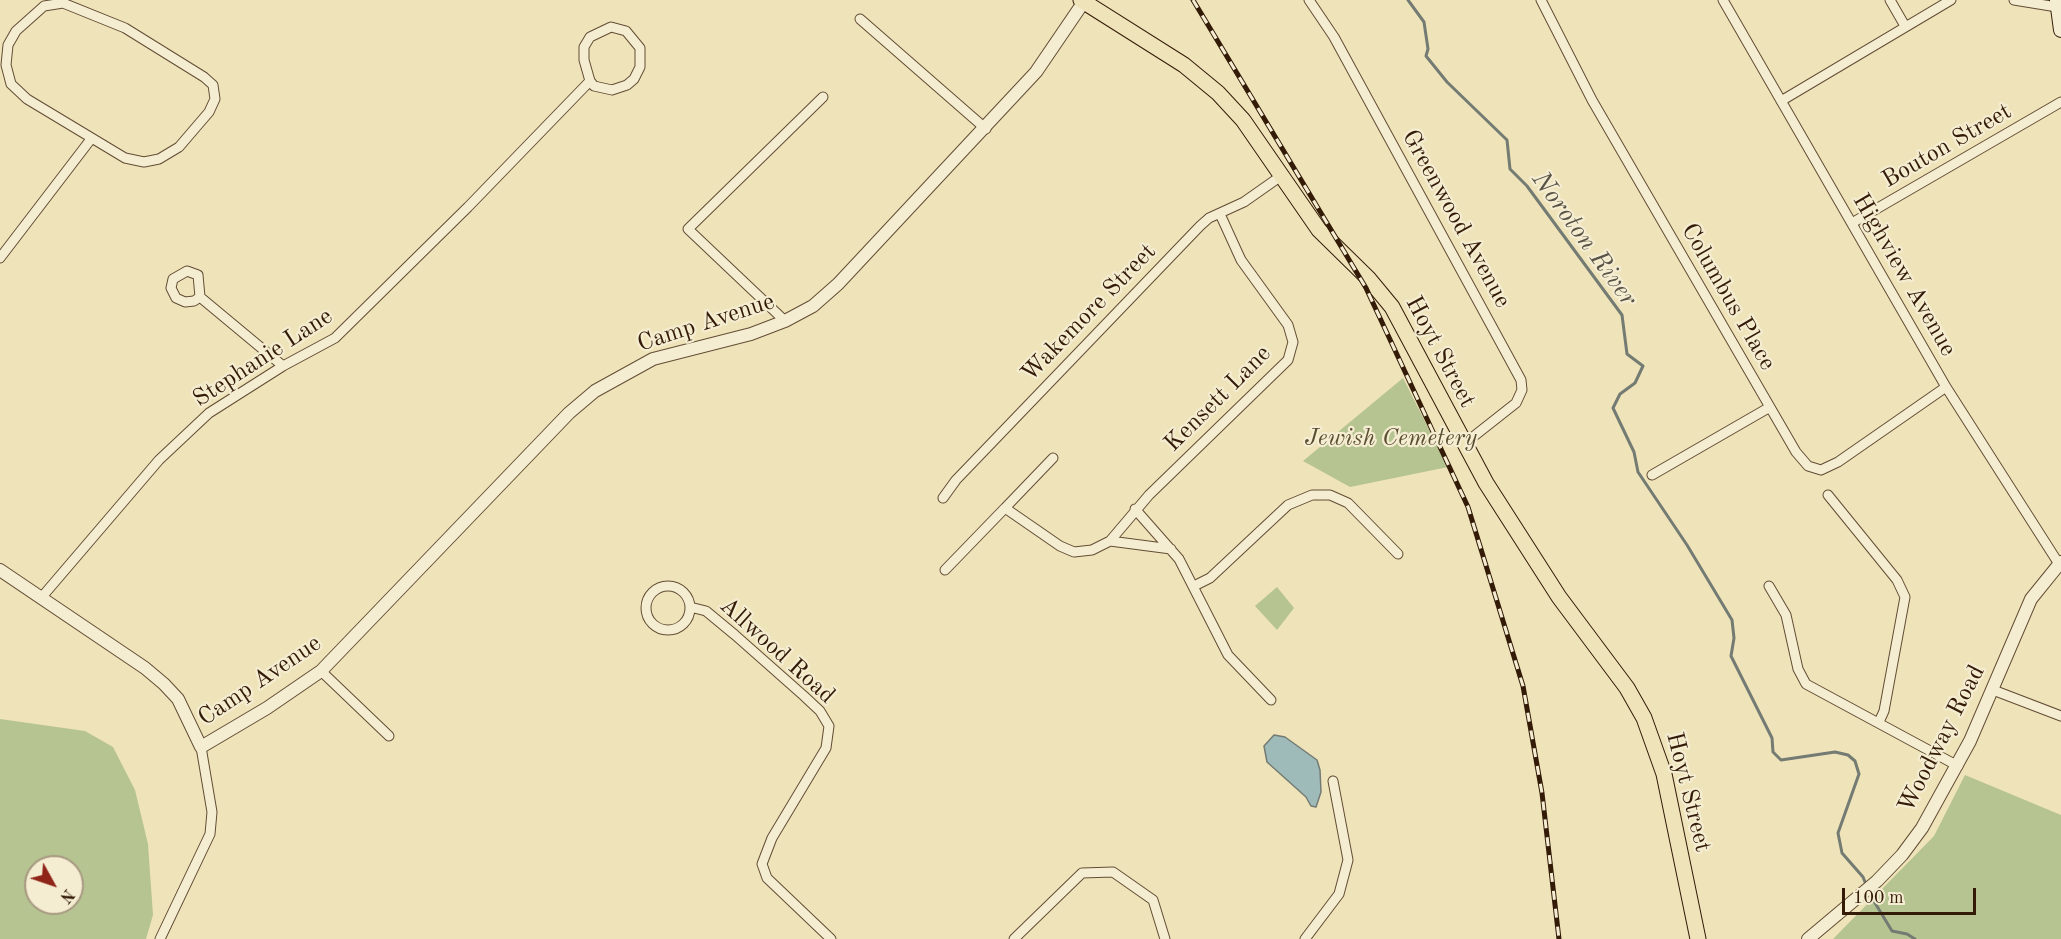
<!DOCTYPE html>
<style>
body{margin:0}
#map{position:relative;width:2061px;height:939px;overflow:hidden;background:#efe3b9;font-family:"Old Standard TT",serif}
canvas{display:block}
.north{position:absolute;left:24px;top:855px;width:60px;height:60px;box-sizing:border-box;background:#f5edd2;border:2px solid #a79981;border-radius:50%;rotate:130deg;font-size:16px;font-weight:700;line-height:24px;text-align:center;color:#331b08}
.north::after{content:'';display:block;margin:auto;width:21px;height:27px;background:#8f2418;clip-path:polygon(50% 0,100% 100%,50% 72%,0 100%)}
.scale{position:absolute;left:1842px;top:888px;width:134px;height:27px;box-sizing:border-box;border:3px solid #331b08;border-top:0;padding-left:8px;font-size:18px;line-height:21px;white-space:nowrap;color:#331b08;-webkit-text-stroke:4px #f5edd2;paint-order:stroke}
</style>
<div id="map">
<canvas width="2061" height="939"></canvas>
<div class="north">N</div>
<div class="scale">100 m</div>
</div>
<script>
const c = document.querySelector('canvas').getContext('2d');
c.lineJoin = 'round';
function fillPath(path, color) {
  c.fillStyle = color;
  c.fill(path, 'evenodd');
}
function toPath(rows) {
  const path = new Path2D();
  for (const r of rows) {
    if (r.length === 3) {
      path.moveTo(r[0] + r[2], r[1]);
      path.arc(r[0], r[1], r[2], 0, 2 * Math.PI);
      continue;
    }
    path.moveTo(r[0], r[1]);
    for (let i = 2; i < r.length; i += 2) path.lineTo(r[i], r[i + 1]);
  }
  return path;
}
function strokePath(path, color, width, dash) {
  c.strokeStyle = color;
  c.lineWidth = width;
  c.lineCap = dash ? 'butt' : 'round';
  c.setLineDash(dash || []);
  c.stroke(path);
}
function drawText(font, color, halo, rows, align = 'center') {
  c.font = font + ' "Old Standard TT",serif';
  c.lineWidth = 4.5;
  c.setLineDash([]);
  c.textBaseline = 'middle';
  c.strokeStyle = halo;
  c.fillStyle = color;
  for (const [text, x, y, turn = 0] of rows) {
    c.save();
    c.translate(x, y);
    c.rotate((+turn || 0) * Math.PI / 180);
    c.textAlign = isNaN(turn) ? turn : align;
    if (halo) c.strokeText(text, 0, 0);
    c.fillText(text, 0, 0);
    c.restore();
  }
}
fillPath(toPath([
 [1403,378,1448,467,1350,487,1303,461],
 [1277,587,1294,608,1277,630,1255,606],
 [0,719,85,731,113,747,135,790,148,844,153,915,146,939,0,939],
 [36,867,72,867,72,903,36,903],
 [1965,775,2061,815,2061,939,1833,939,1934,836]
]), '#b6c491');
const water = toPath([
 [1274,735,1285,737,1317,760,1320,770,1321,792,1316,807,1311,806,1306,797,1267,762,1264,746,1274,735]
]);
fillPath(water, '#9ebbba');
strokePath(water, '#737b73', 1.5);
strokePath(toPath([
 [1408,0,1424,22,1428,49,1426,56,1447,82,1507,140,1510,169,1527,186,1622,315,1627,354,1643,366,1635,383,1620,394,1613,408,1634,452,1638,472,1687,545,1732,620,1734,638,1731,656,1772,738,1773,752,1781,760,1835,752,1848,755,1855,761,1859,774,1838,833,1842,853,1863,877,1867,887],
 [1869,893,1892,931,1907,934,1915,939]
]), '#737b73', 3);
const minor = toPath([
 [1309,0,1334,37,1521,380,1522,390,1516,403,1464,444],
 [1541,0,1592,100,1796,452,1808,466,1821,470,1838,462,1946,387],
 [1723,0,1946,387,2059,564],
 [1890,0,1905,26],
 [2014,0,2057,7],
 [63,3,125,28,204,77,213,85,215,99,209,112,179,147,159,159,144,162,125,158,27,99,11,84,6,65,8,45,16,31,44,6,63,3],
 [860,19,986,129],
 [1781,101,1951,0],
 [1852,223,2061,102],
 [0,258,91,139],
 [200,297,198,275,187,271,173,279,171,288,176,298,185,302,194,301,200,297,283,366],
 [785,321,688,229,823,97],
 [1053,458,1005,508,1060,546,1074,552,1092,550,1110,541,1149,495,1288,360,1293,342,1288,325,1241,260,1220,214],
 [1652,475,1770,407],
 [1828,495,1897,580,1905,597,1884,711,1879,722],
 [943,498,956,480,1200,226,1209,218,1244,202,1281,176],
 [1135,509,1179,559,1228,655,1271,700],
 [1110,541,1171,549],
 [945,570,1005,508],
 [668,608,22],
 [1194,586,1210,578,1288,505,1312,495,1330,495,1348,503,1398,554],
 [1769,586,1786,615,1798,669,1806,684,1958,766],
 [41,598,159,460,209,413,283,366,335,338,468,207,590,81,584,60,584,47,590,37,611,27,626,31,640,48,640,67,634,79,627,85,612,90,594,86,590,81],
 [690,607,706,611,735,635,804,696,820,711,829,726,826,748,772,838,762,864,767,878,831,939],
 [321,671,389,736],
 [1993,690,2061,716],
 [160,939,210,834,212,812,201,747],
 [1014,939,1082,873,1113,872,1153,900,1165,939],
 [1305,939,1339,894,1348,860,1333,781]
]);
const tertiary = toPath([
 [0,570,145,668,164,684,178,699,201,747,267,708,321,671,569,413,595,391,653,359,751,334,785,321,813,306,838,284,1036,72,1085,0],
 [1808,939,1877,881,1902,855,1922,828,1970,741,2031,599,2061,562]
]);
const secondary = toPath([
 [2057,0,2061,30]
]);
const primary = toPath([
 [1081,0,1184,65,1218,93,1243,120,1319,230,1368,278,1392,307,1486,483,1559,597,1627,688,1644,718,1664,774,1698,939]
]);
strokePath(minor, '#624d34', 11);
strokePath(tertiary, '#624d34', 14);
strokePath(secondary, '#331b08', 16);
strokePath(primary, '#331b08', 17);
strokePath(minor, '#f5edd2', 9);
strokePath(tertiary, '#f5edd2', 12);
strokePath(secondary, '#f5edd2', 14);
strokePath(primary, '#efe3b9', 15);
const rail = toPath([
 [1193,0,1366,288,1468,507,1523,686,1542,793,1559,939]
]);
strokePath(rail, '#331b08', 5);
strokePath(rail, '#f5edd2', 3, [9]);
drawText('24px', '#331b08', '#f5edd2', [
 ["Bouton Street",1947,146,-30],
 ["Greenwood Avenue",1456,219,61],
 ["Highview Avenue",1904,275,60],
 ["Columbus Place",1728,297,60],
 ["Wakemore Street",1089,313,-46],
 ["Camp Avenue",706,323,-18],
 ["Hoyt Street",1440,352,62],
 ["Stephanie Lane",263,358,-33],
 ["Kensett Lane",1218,399,-45],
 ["Allwood Road",777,651,42],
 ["Camp Avenue",260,681,-34],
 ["Woodway Road",1942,739,-63],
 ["Hoyt Street",1688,792,76]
]);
drawText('italic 24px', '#5a4e31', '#f5edd2', [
 ["Jewish Cemetery",1391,439]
]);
drawText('italic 26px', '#585346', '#f5edd2', [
 ["Noroton River",1584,239,54]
]);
</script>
